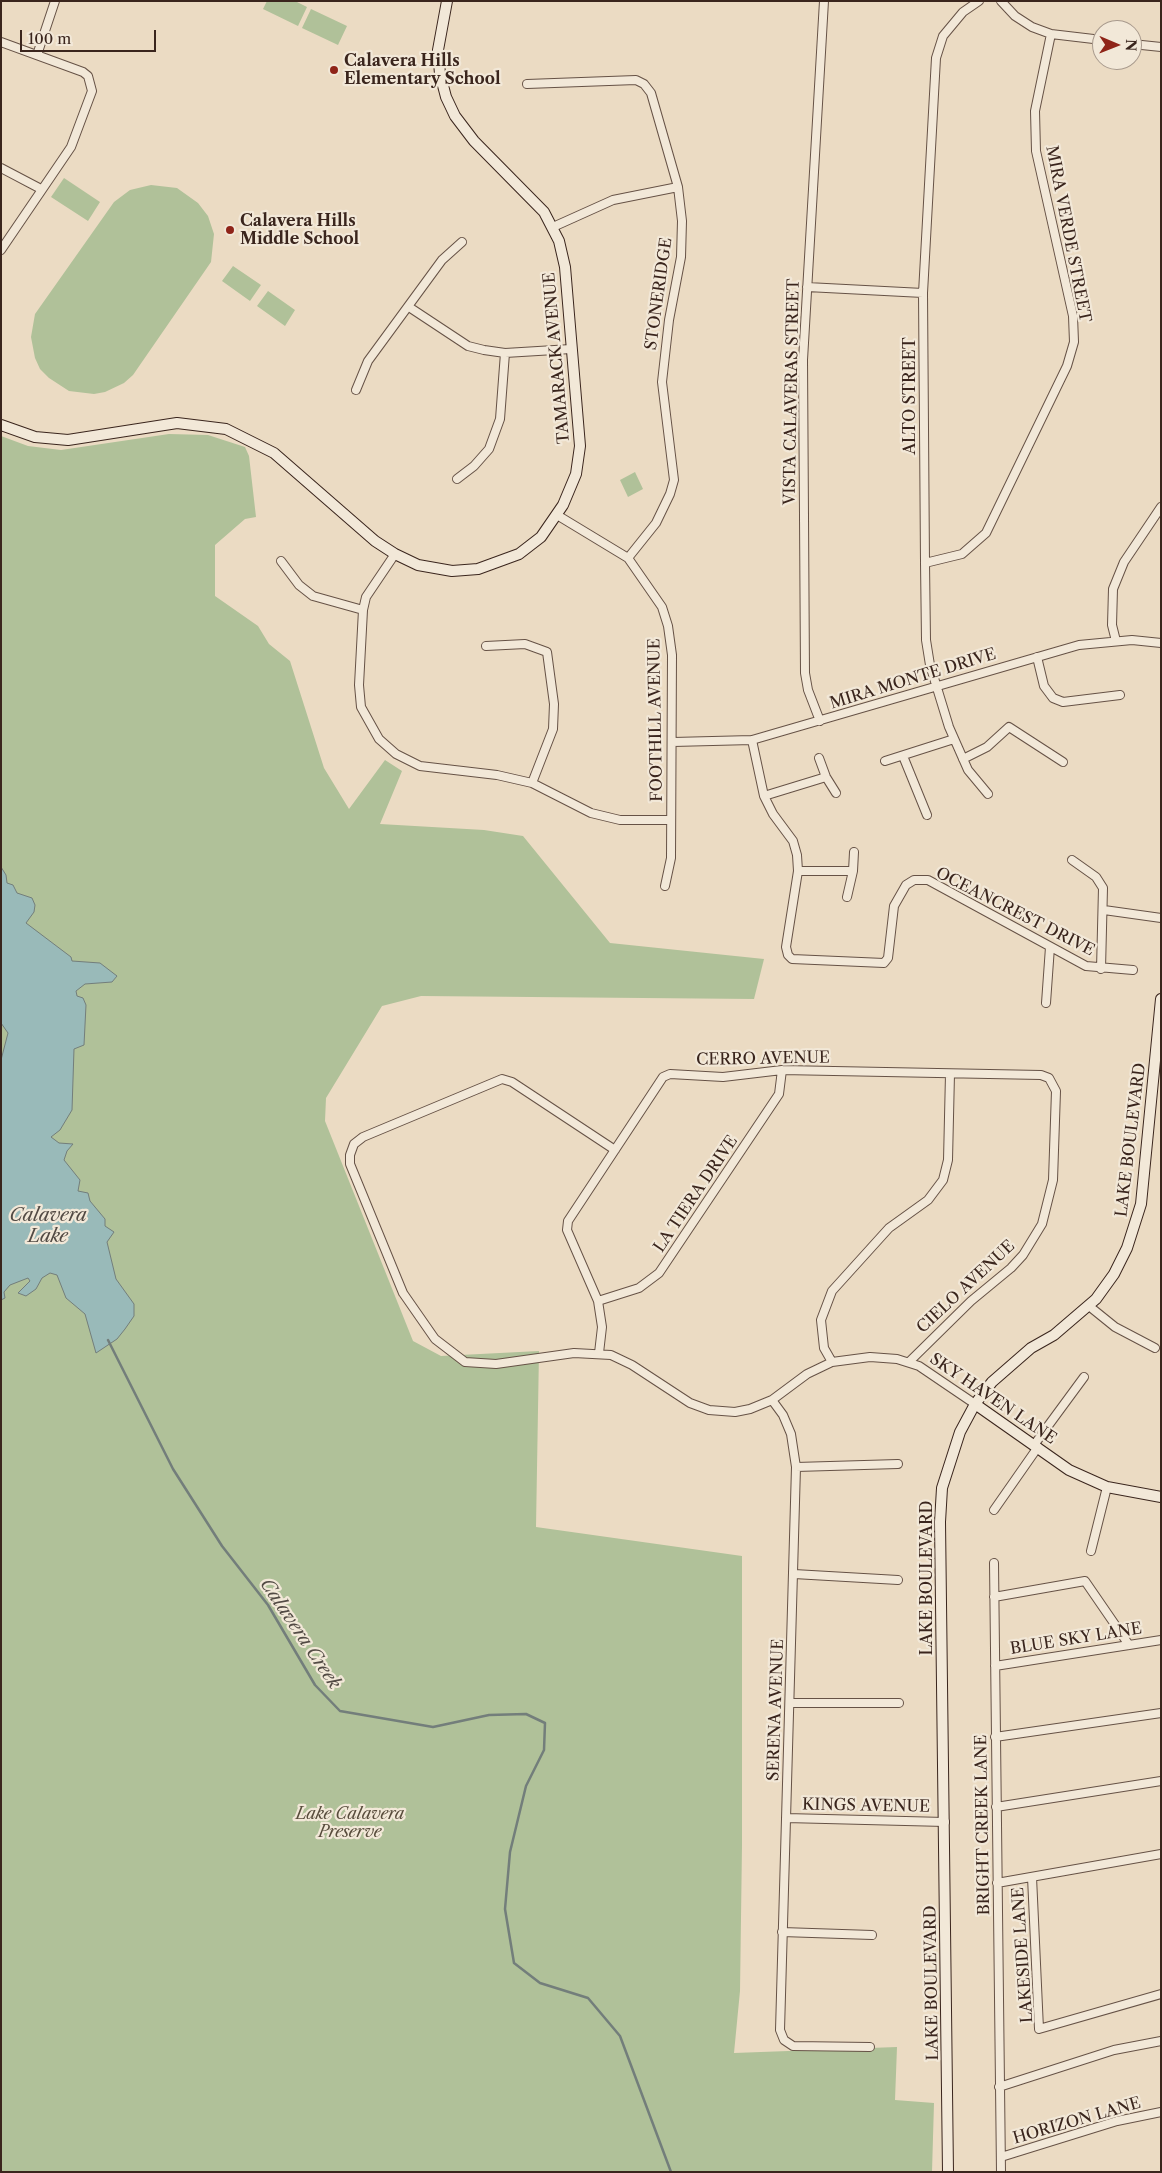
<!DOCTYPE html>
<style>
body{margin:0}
#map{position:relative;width:1162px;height:2173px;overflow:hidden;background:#ebdbc3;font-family:"Libre Caslon Text",serif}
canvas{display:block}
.frame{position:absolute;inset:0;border:2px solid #3a251d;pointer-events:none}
.north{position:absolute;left:1092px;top:20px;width:50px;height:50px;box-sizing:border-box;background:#f2e8d8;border:1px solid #a89a8d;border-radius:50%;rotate:91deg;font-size:14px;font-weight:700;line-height:20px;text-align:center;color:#3a251d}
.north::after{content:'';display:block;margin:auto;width:18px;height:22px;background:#8f2418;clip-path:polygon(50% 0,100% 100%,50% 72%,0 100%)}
.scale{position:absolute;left:20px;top:30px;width:136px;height:22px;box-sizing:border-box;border:2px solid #3a251d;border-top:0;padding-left:6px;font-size:15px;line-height:18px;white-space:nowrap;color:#3a251d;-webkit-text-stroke:4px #f2e8d8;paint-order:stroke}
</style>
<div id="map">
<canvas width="1162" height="2173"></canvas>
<div class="frame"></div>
<div class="north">N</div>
<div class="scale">100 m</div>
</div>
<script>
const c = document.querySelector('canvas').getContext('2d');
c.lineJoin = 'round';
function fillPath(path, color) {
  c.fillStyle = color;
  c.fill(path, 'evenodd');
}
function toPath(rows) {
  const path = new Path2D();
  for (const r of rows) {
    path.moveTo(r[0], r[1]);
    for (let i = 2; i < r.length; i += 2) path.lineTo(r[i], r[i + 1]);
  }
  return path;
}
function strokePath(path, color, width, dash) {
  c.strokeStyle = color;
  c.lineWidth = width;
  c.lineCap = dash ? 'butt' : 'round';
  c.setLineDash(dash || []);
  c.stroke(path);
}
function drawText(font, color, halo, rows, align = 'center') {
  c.font = font + ' "Libre Caslon Text",serif';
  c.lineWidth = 4.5;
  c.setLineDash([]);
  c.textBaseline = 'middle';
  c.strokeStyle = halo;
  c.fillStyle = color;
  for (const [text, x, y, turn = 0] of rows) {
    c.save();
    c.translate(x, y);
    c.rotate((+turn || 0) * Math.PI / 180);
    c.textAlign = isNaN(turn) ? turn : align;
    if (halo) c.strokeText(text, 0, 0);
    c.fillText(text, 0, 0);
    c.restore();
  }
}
fillPath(toPath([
 [267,1,295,1,307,7,298,26,263,9],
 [311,9,347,26,338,45,302,28],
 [64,178,100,202,88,221,51,197],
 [151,185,177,188,198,203,208,216,214,234,211,262,133,375,124,383,105,392,94,394,69,391,49,378,40,369,35,358,31,337,35,314,114,202,130,190],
 [233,266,261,285,250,301,222,281],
 [268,291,295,310,285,326,257,306],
 [169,434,208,435,245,447,249,456,256,517,245,519,215,545,215,596,258,626,269,644,290,661,324,768,349,809,385,760,402,771,380,824,484,830,523,836,610,943,764,959,754,999,421,996,382,1006,326,1098,325,1121,413,1341,441,1356,539,1351,536,1527,742,1556,742,1845,740,1991,734,2053,897,2047,895,2100,934,2103,932,2172,1,2172,1,436,28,446,61,450],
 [635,472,643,489,628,497,620,480]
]), '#b0c199');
const water = toPath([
 [1,867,6,875,7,883,13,885,17,893,32,898,35,905,34,912,26,923,71,957,72,961,100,963,117,976,112,982,85,984,76,991,77,996,83,998,86,1005,84,1045,74,1049,72,1110,60,1130,51,1137,59,1143,73,1144,67,1151,64,1160,80,1180,78,1191,88,1193,90,1201,105,1219,105,1226,114,1232,107,1242,116,1279,134,1304,134,1316,125,1329,117,1339,96,1353,85,1314,66,1298,57,1275,50,1273,42,1278,36,1289,26,1296,18,1293,30,1281,28,1278,10,1285,4,1292,5,1298,1,1300,1,1060,8,1033,1,1023,1,867]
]);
fillPath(water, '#99bab9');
strokePath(water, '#737e7b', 1);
strokePath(toPath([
 [108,1340,173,1469,222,1546,268,1605,315,1685,340,1711,433,1727,489,1715,526,1714,545,1723,544,1750,526,1786,510,1852,505,1909,514,1963,540,1983,588,1998,620,2036,671,2172]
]), '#737e7b', 2.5);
const street = toPath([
 [979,1,963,12,943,36,936,58,923,293,925,563,926,640,930,665,949,727,968,770,988,794],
 [1001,1,1015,16,1032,27,1051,34,1102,40],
 [1,42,83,72,88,76,92,91,71,147,1,250],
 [1132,44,1161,47],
 [37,55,55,1],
 [527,84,636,80,644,84,651,93,678,187,682,221,681,257,669,320,662,382,674,480,670,494,656,523,628,558],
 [1,168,41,189],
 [553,227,613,200,678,187],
 [807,287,923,293],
 [409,307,468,346,484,350,505,353,571,349],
 [356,390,368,361,442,260,462,242],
 [457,479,474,466,489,449,500,419,505,353],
 [557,515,628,558,662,607,668,626,672,655,671,858,665,886],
 [395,554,366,597,363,610,359,685,361,707,379,739,396,754,420,766,497,775,532,783,591,813,620,820,671,820],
 [281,561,299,585,313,596,363,610],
 [925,563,962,554,986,533,1067,366,1074,342,1073,316,1036,151,1035,111,1051,34],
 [1116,641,1112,625,1113,589,1124,562,1161,507],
 [486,646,525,644,547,652,554,704,553,729,532,783],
 [1037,657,1044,686,1053,698,1063,702,1120,695],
 [820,721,808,690,805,673,803,360,824,1],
 [752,740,764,796,773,814,793,841,797,855,798,871,786,947,788,955,792,959,884,963,888,958,894,906,906,885,914,880,928,880,1086,966,1133,970],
 [673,742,752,740,1079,645,1132,640,1161,643],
 [903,756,927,815],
 [819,758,826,777,836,793],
 [963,759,987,747,1009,727,1063,762],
 [885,761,954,739],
 [764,796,826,777],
 [1072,860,1096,877,1103,888,1101,969],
 [798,871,853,871],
 [847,897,853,871,854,852],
 [1104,910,1161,918],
 [1046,1003,1050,947],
 [615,1150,512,1082,502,1079,363,1137,354,1144,350,1155,350,1164,403,1293,435,1339,465,1362,496,1364,574,1353,611,1355,632,1365,690,1403,709,1410,735,1412,750,1409,772,1400,807,1374,832,1362,870,1357,897,1359,919,1366,975,1404],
 [598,1301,639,1288,659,1273,779,1094,782,1070],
 [1089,1306,1115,1327,1155,1348],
 [599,1353,602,1327,598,1301,567,1230,568,1221,663,1077,670,1074,723,1077,782,1070,1041,1075,1049,1078,1056,1091,1053,1180,1042,1224,1023,1255,1011,1268,971,1301,909,1362],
 [832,1362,824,1348,821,1320,832,1291,889,1228,928,1200,943,1180,948,1160,950,1074],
 [772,1400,783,1415,791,1434,796,1467,780,2030,784,2040,793,2046,870,2047],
 [1034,1445,1084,1377],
 [796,1467,898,1464],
 [994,1510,1038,1447],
 [1091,1551,1107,1487],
 [994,1563,1001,2172],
 [794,1574,898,1580],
 [994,1597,1085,1581,1129,1645],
 [995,1666,1161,1640],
 [791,1703,899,1703],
 [995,1737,1161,1713],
 [996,1807,1161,1781],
 [786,1818,945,1822],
 [1032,1877,1039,2029,1161,1994],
 [997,1883,1161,1854],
 [782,1932,872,1935],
 [999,2087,1114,2050,1161,2041],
 [1001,2157,1117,2121,1161,2112]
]);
const secondary = toPath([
 [1,425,35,437,68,440,177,423,226,429,274,453,375,541,395,554,418,565,452,571,478,569,519,554,541,537,563,505,576,474,580,446,565,267,559,241,544,212,474,141,455,116,446,97,440,74,438,50,447,1],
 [975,1404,1069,1470,1107,1487,1161,1497],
 [948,2172,940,1522,942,1488,960,1432,975,1404,992,1382,1031,1348,1054,1335,1096,1299,1114,1274,1127,1248,1141,1204,1161,999]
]);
strokePath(street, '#665246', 10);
strokePath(secondary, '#3a251d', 12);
strokePath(street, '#f2e8d8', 8);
strokePath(secondary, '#f2e8d8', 10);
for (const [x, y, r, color] of [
 [334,70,5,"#8f2418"],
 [230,230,5,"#8f2418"]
]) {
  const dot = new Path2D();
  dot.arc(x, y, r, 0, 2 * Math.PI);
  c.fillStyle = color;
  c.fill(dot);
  strokePath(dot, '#f2e8d8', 2);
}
drawText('bold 16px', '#3a251d', '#f2e8d8', [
 ["Calavera Hills",344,61],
 ["Elementary School",344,79],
 ["Calavera Hills",240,221],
 ["Middle School",240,239]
], 'left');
drawText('16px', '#3a251d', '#f2e8d8', [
 ["MIRA VERDE STREET",1068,234,79],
 ["STONERIDGE",659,294,-82],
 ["TAMARACK AVENUE",557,358,-95],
 ["VISTA CALAVERAS STREET",792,392,-89],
 ["ALTO STREET",910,396,-90],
 ["MIRA MONTE DRIVE",913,679,-17],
 ["FOOTHILL AVENUE",656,720,-91],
 ["OCEANCREST DRIVE",1015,912,27],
 ["CERRO AVENUE",763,1059,-1],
 ["LAKE BOULEVARD",1131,1140,-83],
 ["LA TIERA DRIVE",696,1194,-56],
 ["CIELO AVENUE",966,1287,-43],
 ["SKY HAVEN LANE",993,1399,34],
 ["LAKE BOULEVARD",927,1578,-90],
 ["BLUE SKY LANE",1076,1639,-9],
 ["SERENA AVENUE",776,1710,-88],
 ["KINGS AVENUE",866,1806,1],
 ["BRIGHT CREEK LANE",983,1825,-91],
 ["LAKESIDE LANE",1023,1955,-94],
 ["LAKE BOULEVARD",932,1983,-91],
 ["HORIZON LANE",1077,2121,-16]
]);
drawText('italic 16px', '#584c3c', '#f2e8d8', [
 ["Lake Calavera",350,1814],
 ["Preserve",350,1832]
]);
drawText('italic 18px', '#524a44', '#f2e8d8', [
 ["Calavera",48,1216],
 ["Lake",48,1237],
 ["Calavera Creek",300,1634,56]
]);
</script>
